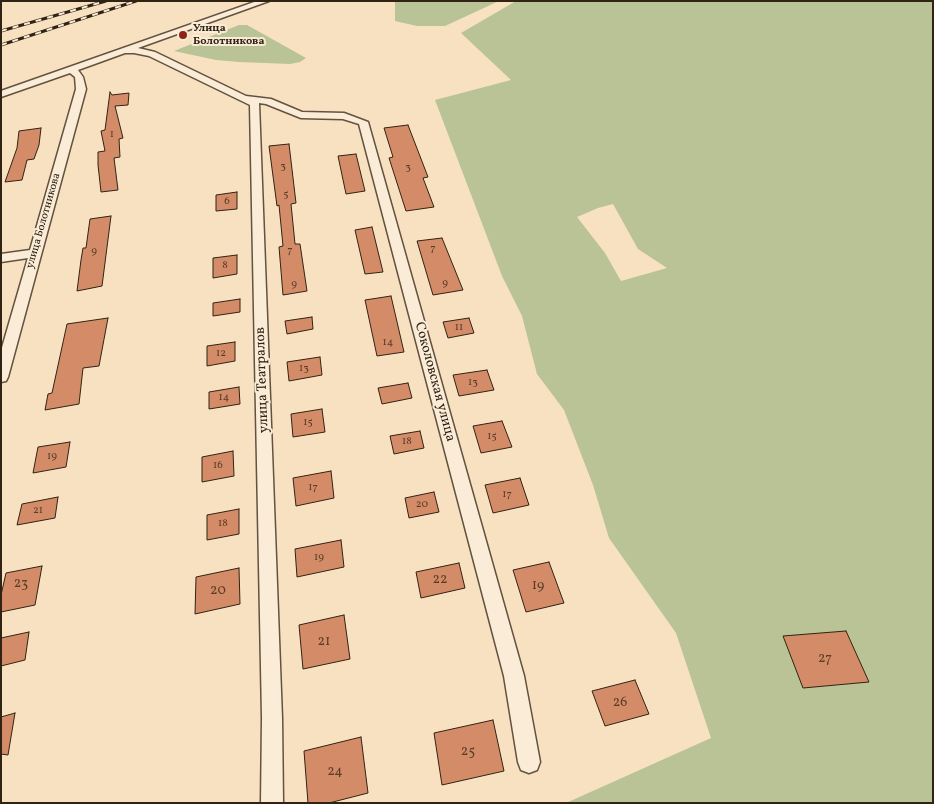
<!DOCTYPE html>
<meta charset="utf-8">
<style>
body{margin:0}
#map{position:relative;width:934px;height:804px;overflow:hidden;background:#f8e1c1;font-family:Vollkorn,serif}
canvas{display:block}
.frame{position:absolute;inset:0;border:2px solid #302314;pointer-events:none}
</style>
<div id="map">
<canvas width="934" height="804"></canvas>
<div class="frame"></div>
</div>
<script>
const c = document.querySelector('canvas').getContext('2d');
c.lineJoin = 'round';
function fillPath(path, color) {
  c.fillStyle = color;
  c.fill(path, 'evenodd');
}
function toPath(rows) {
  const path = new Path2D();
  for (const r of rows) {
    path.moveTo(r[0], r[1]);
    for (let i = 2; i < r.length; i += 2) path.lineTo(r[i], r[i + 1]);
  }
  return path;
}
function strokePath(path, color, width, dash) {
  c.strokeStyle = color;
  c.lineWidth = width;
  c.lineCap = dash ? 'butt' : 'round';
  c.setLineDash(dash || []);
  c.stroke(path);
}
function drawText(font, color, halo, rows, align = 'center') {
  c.font = font + ' Vollkorn,serif';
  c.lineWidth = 4;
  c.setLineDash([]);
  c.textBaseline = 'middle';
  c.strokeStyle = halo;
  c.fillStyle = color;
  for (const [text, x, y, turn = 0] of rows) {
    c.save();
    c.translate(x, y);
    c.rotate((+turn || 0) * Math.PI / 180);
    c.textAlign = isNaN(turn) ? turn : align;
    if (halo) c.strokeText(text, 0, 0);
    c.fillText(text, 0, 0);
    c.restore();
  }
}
fillPath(toPath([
 [395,1,499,1,445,26,417,26,395,21],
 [516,1,933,1,933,803,566,803,711,738,676,633,609,538,593,485,564,410,537,374,522,316,502,276,435,100,511,80,461,33],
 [613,204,638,249,667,268,621,281,605,253,577,217,598,208],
 [239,25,247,25,306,58,300,62,290,64,239,62,216,60,174,51]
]), '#b9c396');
const building = toPath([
 [110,92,112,95,129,93,128,105,115,106,123,138,119,139,120,157,114,158,118,190,101,192,98,165,98,152,105,151,101,131,105,130,110,92],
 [408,125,428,177,423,178,434,207,406,211,389,158,393,157,384,128,408,125],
 [41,128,39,145,34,159,27,160,22,180,5,182,17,148,19,131,41,128],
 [289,144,296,203,291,204,295,244,300,244,307,291,283,295,279,247,283,246,279,205,277,206,269,146,289,144],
 [356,154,365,191,346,194,338,156,356,154],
 [237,192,237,209,216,211,216,195,237,192],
 [111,216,102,286,77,291,81,260,83,248,86,248,90,219,111,216],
 [372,227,383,272,365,274,355,230,372,227],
 [442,238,463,290,433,295,417,241,442,238],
 [237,255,237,274,213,278,213,258,237,255],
 [391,296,404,352,377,356,365,300,391,296],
 [240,299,240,312,213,316,213,303,240,299],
 [312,317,313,329,287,334,285,321,312,317],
 [108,318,99,366,83,368,79,404,45,410,48,394,52,393,67,324,108,318],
 [469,318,474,333,448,338,443,322,469,318],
 [235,342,235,361,207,366,207,346,235,342],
 [320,357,322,375,289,381,287,362,320,357],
 [487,370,494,390,459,396,453,375,487,370],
 [408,383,412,398,382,404,378,388,408,383],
 [239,387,240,404,209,409,209,392,239,387],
 [322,409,325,432,293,437,291,414,322,409],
 [502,421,512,447,481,453,473,426,502,421],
 [420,431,424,448,394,454,390,436,420,431],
 [70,442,66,467,33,473,38,447,70,442],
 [233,451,234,476,202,482,202,457,233,451],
 [331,471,334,498,296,506,293,478,331,471],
 [520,478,529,505,493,513,485,485,520,478],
 [434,492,439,512,409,518,405,498,434,492],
 [58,497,55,518,17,525,22,504,58,497],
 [239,509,239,534,207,540,207,515,239,509],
 [341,540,344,567,297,577,295,549,341,540],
 [549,562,564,603,526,612,513,570,549,562],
 [459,563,465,588,421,598,416,572,459,563],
 [42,566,35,605,1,612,1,595,6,573,42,566],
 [239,568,240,604,195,614,196,577,239,568],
 [344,615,350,659,303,669,299,625,344,615],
 [846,631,869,682,803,688,783,636,846,631],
 [29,632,25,660,1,666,1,638,29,632],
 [635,680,649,714,605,726,592,691,635,680],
 [15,713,8,755,1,754,1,717,15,713],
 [493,720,504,771,442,785,434,733,493,720],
 [361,737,368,793,329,803,308,803,304,751,361,737]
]);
fillPath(building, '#d38c67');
strokePath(building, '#302314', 1);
const minor = toPath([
 [257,1,269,1,138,48,155,52,246,96,271,99,302,112,344,113,368,122,524,676,540,762,537,770,529,773,521,770,518,762,504,676,359,124,343,119,301,118,266,104,259,103,282,718,283,803,261,803,262,718,250,105,149,56,134,53,125,53,78,70,83,77,86,89,8,377,6,381,1,382,1,351,28,258,1,262,1,254,30,250,76,89,75,77,70,73,1,97,1,91,257,1]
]);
strokePath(minor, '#62523f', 3);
fillPath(minor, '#faecd7');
const rail = toPath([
 [1,31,106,1],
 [1,45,136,1]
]);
strokePath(rail, '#302314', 3);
strokePath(rail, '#faecd7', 2, [6]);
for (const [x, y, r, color] of [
 [183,35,5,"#8f2418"]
]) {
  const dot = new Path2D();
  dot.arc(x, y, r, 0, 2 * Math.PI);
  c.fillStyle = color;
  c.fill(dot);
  strokePath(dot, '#faecd7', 2);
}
drawText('bold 11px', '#302314', '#faecd7', [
 ["Улица",193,29],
 ["Болотникова",193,42]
], 'left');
drawText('11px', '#593d29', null, [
 ["1",112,135],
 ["3",283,167],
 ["3",408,168],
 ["5",286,195],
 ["6",227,202],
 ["7",433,249],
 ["7",290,251],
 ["9",94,252],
 ["8",225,266],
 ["9",445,284],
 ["9",294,285],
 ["11",459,328],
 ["14",388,343],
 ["12",221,354],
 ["13",304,369],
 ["13",473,383],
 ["14",224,398],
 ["15",308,423],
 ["15",492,437],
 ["18",407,442],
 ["19",52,457],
 ["16",218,466],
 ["17",313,488],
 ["17",507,495],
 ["20",422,505],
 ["21",38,511],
 ["18",223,524],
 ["19",319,558]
]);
drawText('11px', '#302314', '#faecd7', [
 ["улица Болотникова",44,221,-74]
]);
drawText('14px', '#302314', '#faecd7', [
 ["улица Театралов",263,380,-92],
 ["Соколовская улица",434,382,75]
]);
drawText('14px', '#593d29', null, [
 ["22",440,580],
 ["23",21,584],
 ["19",538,586],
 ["20",218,591],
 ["21",324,642],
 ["27",825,659],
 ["26",620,703],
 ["25",468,752],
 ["24",335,772]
]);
</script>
